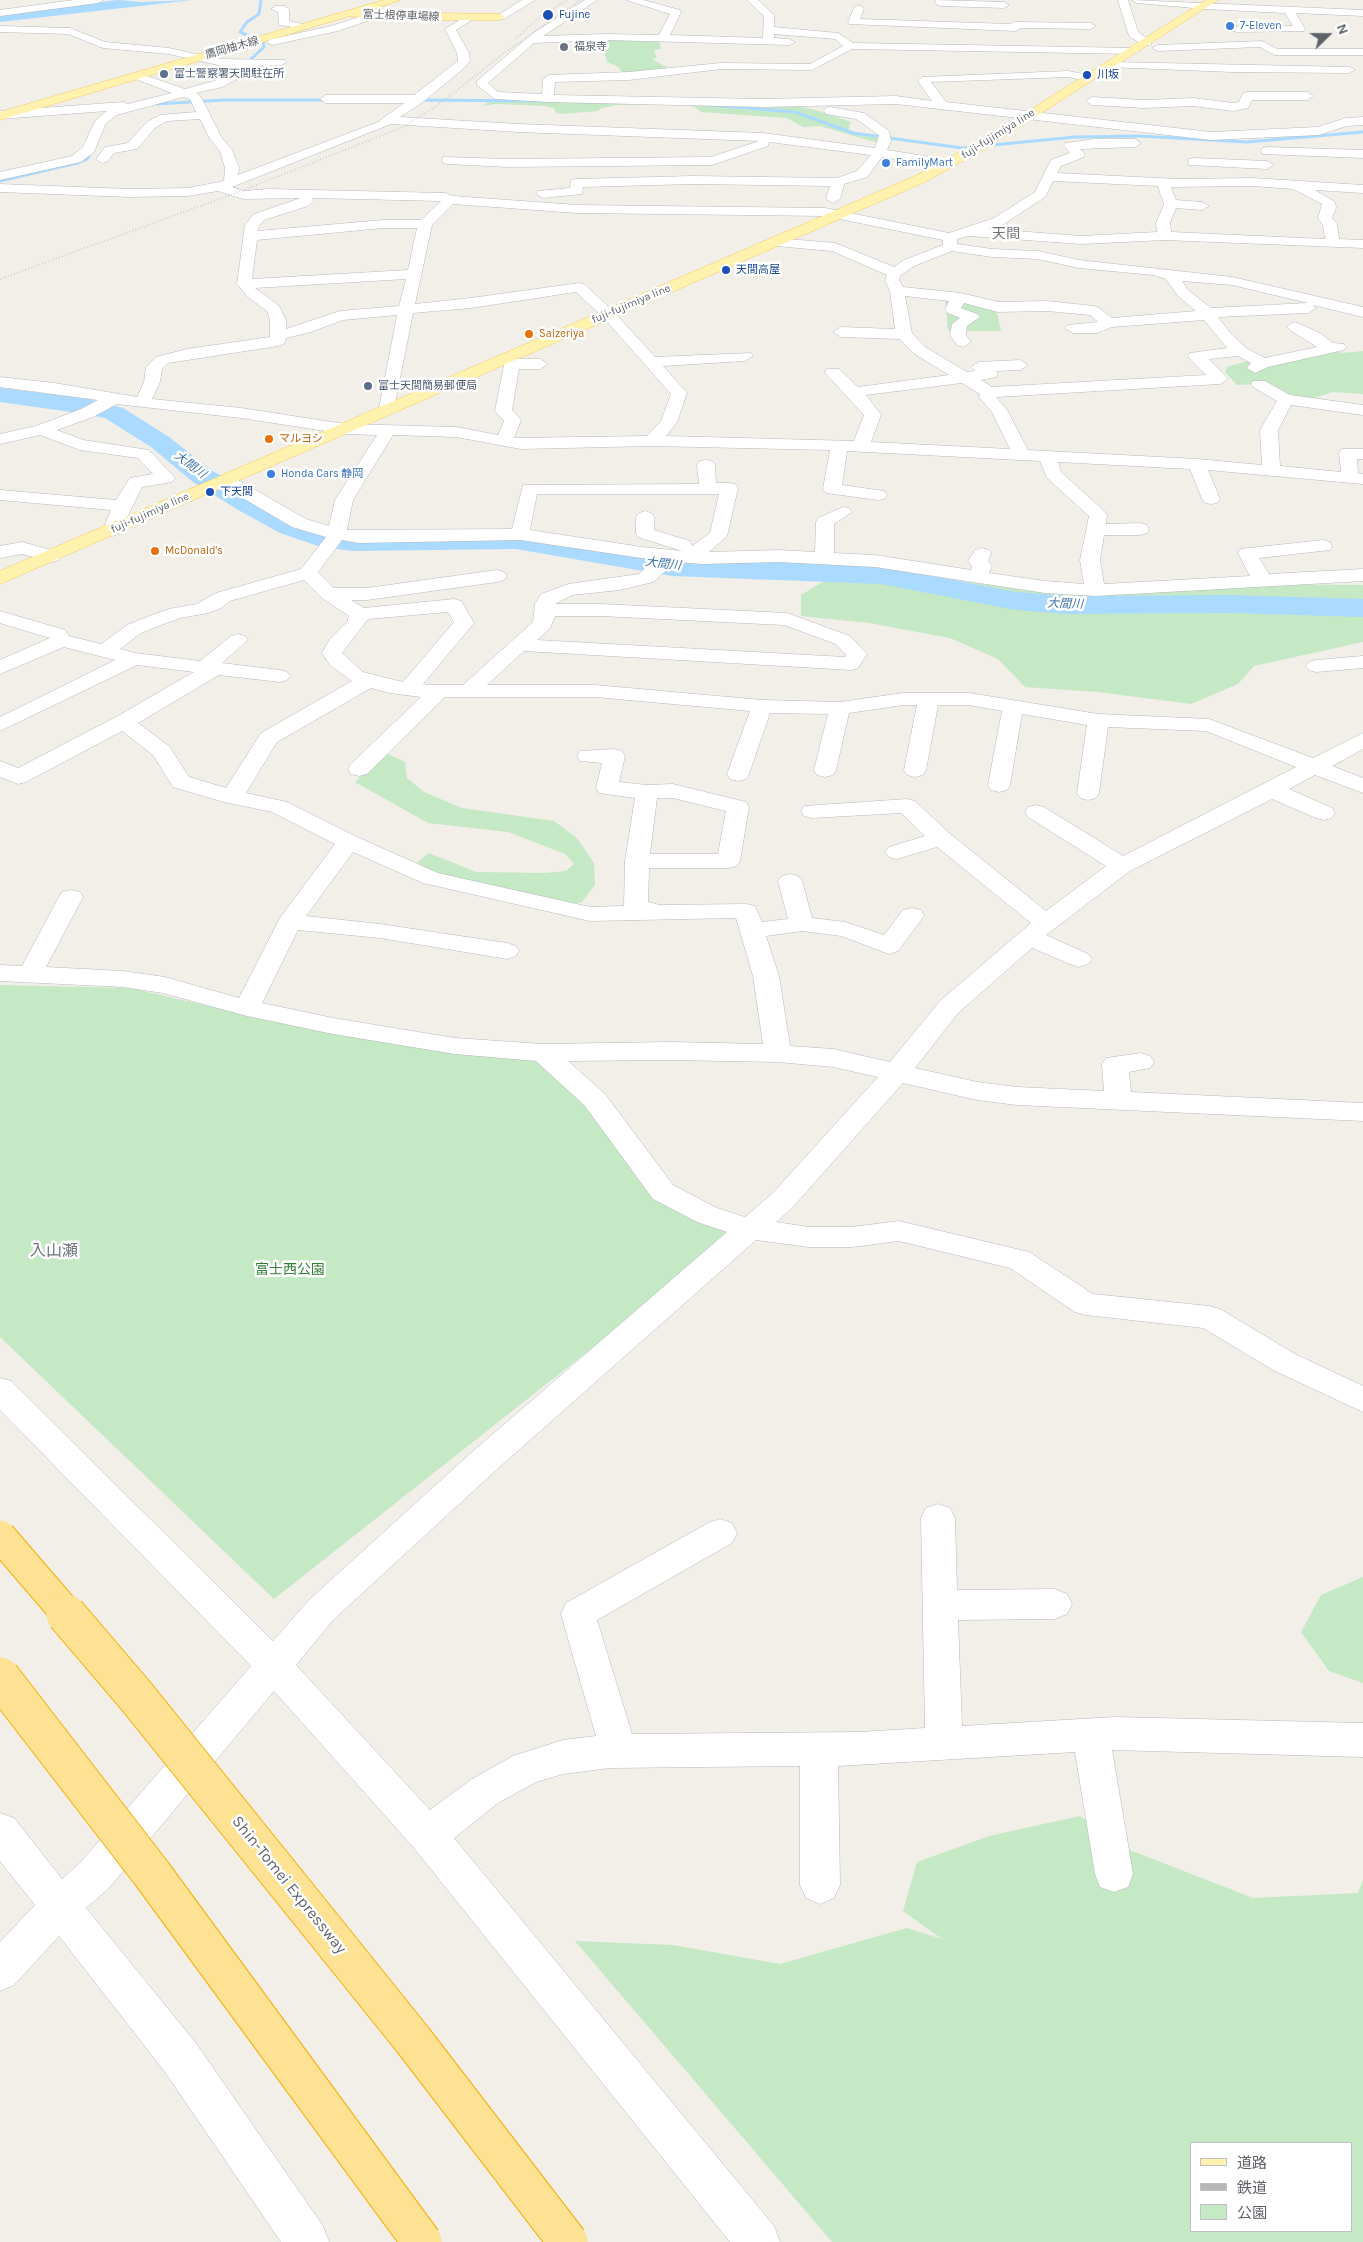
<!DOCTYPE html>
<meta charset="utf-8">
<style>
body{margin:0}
#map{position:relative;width:1363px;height:2242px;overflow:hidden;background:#f1efe8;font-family:Karla,"Noto Sans JP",sans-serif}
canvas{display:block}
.legend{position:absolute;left:1190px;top:2142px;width:162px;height:90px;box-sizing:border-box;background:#fff;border:1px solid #bfc1c3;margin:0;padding:6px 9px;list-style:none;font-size:15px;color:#5f6368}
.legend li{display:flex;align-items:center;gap:10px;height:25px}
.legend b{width:25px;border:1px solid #bfc1c3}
.north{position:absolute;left:1303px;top:10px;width:50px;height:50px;-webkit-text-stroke:4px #fff;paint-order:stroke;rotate:68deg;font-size:14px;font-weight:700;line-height:20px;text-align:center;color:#5f6368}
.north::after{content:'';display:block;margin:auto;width:18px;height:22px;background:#5f6368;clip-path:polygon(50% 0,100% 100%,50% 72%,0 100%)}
</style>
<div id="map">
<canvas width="1363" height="2242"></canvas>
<ul class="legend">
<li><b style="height:6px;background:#fff2af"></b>道路</li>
<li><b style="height:6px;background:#b6b7b8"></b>鉄道</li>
<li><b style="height:14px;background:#c5e8c5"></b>公園</li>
</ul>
<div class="north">N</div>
</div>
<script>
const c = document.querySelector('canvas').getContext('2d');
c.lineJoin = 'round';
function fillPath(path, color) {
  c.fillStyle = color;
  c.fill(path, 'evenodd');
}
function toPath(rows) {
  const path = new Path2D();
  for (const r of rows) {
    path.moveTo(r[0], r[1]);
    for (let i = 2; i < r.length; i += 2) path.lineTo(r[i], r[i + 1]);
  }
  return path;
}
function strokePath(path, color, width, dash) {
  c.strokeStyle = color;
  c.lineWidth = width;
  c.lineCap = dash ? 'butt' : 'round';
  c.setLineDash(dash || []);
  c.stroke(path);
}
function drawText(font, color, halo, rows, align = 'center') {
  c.font = font + ' Karla,"Noto Sans JP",sans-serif';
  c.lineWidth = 5;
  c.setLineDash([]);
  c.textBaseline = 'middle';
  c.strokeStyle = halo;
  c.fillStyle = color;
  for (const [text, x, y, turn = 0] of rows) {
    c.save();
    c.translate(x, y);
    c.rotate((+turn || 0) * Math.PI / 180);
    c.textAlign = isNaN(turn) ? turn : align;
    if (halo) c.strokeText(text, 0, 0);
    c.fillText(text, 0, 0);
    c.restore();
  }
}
fillPath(toPath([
 [577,39,659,40,661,49,654,50,657,58,652,59,668,68,622,73,619,67,607,62,604,49,581,48],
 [599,95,651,104,616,105,602,108,597,111,563,114,556,113,554,108,544,106,496,104,482,106,490,101,517,98],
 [735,104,763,108,792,105,816,110,851,122,848,131,882,139,878,143,820,126,803,127,787,118,701,112,695,107,685,105],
 [945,297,996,308,1001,331,948,331],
 [1330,349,1342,353,1363,351,1363,394,1333,392,1311,399,1290,398,1259,384,1237,385,1225,372,1227,367,1247,361,1273,362],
 [859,568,1069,595,1246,584,1363,585,1363,642,1254,666,1238,684,1191,704,1098,692,1025,687,998,659,950,638,869,623,801,616,801,595,836,574],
 [386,753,405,762,407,778,424,792,462,808,554,821,577,838,594,863,595,885,582,902,566,906,409,869,429,853,476,872,545,873,566,871,574,864,565,854,508,832,428,823,355,782],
 [0,985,130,988,235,1012,547,1057,654,1192,739,1232,274,1599,0,1337],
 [1363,1577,1363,1683,1329,1671,1301,1632,1321,1595],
 [1080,1816,1104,1832,1104,1840,1253,1898,1358,1893,1363,1880,1363,2242,832,2242,575,1941,673,1945,780,1964,907,1928,942,1939,903,1911,917,1862,989,1836],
 [1192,2143,1352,2143,1352,2231,1192,2231]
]), '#c5e8c5');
fillPath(toPath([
 [117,0,142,2,193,0,0,22,0,16]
]), '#aadaff');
strokePath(toPath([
 [249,61,264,47,263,42,240,32,247,22,259,14,261,0],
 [418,100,544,101],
 [157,104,224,100,329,100],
 [710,105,795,112,853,133,962,148,1075,137,1139,136,1247,142,1363,132],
 [0,181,77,163,87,159,93,148]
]), '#aadaff', 3);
fillPath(toPath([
 [0,388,85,398,123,408,169,437,211,470,300,521,326,531,353,535,516,533,672,558,881,566,1016,592,1069,596,1229,595,1363,599,1363,617,1229,613,1069,614,1016,610,881,584,672,576,516,549,353,551,321,547,280,533,240,511,193,482,151,447,105,418,85,414,0,402,0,388]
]), '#aadaff');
const minor = toPath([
 [74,0,103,0,98,3,0,16,0,10,74,0],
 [522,0,535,0,504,19,496,19,495,17,522,0],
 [585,0,597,0,543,36,606,34,659,35,670,14,626,0,643,0,680,10,681,12,670,35,763,38,764,16,747,0,758,0,774,15,774,27,838,33,853,43,1134,48,1140,51,1134,54,852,49,812,70,721,69,629,80,555,82,554,95,763,99,896,96,932,101,918,81,922,77,1068,71,1094,76,1096,78,1090,82,1068,77,931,82,946,102,1211,132,1318,127,1346,118,1363,117,1363,125,1347,126,1319,135,1211,140,896,104,763,107,548,102,495,99,477,85,477,81,533,33,585,0],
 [774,34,835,39,843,46,810,64,721,63,629,72,549,75,543,79,542,94,498,92,488,83,534,43,606,40,789,45,795,42,789,39,774,38,774,34],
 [935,0,1004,2,1009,5,1004,8,941,6,937,5,935,0],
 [1118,0,1128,0,1138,32,1151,41,1151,45,1143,45,1129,36,1118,0],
 [1132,0,1363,10,1363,16,1296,13,1305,29,1304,31,1237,32,1233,31,1233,27,1293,26,1285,13,1205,9,1137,3,1132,0],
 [859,5,864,8,860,19,1010,24,1015,22,1091,23,1096,26,1091,29,1021,28,1016,31,849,24,848,22,854,8,859,5],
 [284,6,289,9,289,21,307,25,307,29,279,25,278,12,271,9,276,6,284,6],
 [372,13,376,14,376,18,338,31,272,45,266,42,272,39,331,26,372,13],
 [469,14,473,15,473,19,456,30,469,53,470,61,464,68,423,102,400,117,518,124,763,133,875,148,879,135,856,119,826,114,824,111,826,108,830,107,864,113,889,131,891,141,887,150,949,160,956,164,949,168,882,157,867,177,844,184,840,199,833,203,826,199,830,186,693,184,583,187,582,194,543,198,536,194,538,191,570,188,571,180,576,179,693,176,837,178,857,171,871,155,769,142,768,146,712,165,508,167,448,164,443,163,442,160,443,157,508,159,711,157,759,141,518,132,391,124,232,187,244,191,268,189,445,193,453,196,577,205,825,208,949,233,994,218,1035,192,1051,160,1070,153,1064,146,1065,143,1095,139,1135,139,1141,143,1135,147,1080,149,1085,154,1084,157,1061,166,1057,173,1178,179,1252,178,1363,185,1363,193,1315,190,1335,202,1336,208,1332,218,1337,224,1339,239,1363,240,1363,248,1164,240,1082,244,968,236,957,239,957,244,992,249,1038,251,1079,260,1232,277,1363,307,1363,317,1313,305,1316,308,1308,313,1218,317,1231,334,1246,348,1265,358,1317,347,1290,330,1287,327,1290,324,1295,322,1320,333,1333,343,1344,344,1346,347,1344,350,1268,367,1255,373,1247,368,1251,363,1238,356,1209,359,1228,379,1220,384,996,397,1007,410,1028,450,1197,459,1262,465,1260,430,1277,401,1253,387,1251,384,1253,381,1265,381,1290,395,1363,405,1363,415,1291,405,1278,430,1280,466,1341,472,1339,453,1342,449,1363,449,1363,459,1357,459,1358,473,1363,474,1363,484,1208,470,1220,499,1217,503,1211,504,1205,503,1202,499,1190,469,1058,462,1061,472,1104,511,1107,515,1106,524,1140,523,1147,525,1149,529,1147,533,1140,535,1104,535,1100,560,1104,584,1250,576,1238,553,1240,549,1323,540,1330,542,1332,546,1330,550,1259,558,1269,574,1363,569,1363,581,1095,596,1045,593,875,567,779,562,702,564,676,562,653,582,620,590,572,595,555,604,601,604,787,613,850,636,867,654,858,668,851,670,524,651,487,685,595,685,762,700,840,702,903,693,969,693,1098,714,1209,719,1313,758,1363,733,1363,749,1332,766,1363,778,1363,793,1315,775,1289,789,1332,808,1335,813,1332,818,1324,820,1316,818,1272,799,1130,871,1046,935,1088,954,1092,959,1088,964,1079,967,1070,964,1032,948,958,1013,915,1068,977,1082,1017,1087,1104,1091,1102,1064,1106,1058,1141,1053,1150,1056,1154,1062,1150,1068,1129,1072,1131,1092,1363,1103,1363,1121,1017,1105,977,1100,903,1083,792,1208,776,1222,809,1227,852,1227,899,1221,1029,1252,1093,1294,1209,1306,1220,1309,1295,1354,1363,1386,1363,1412,1273,1370,1203,1328,1086,1315,1075,1312,1010,1268,899,1241,852,1247,809,1247,756,1240,495,1471,333,1620,296,1665,430,1810,472,1779,513,1756,563,1740,596,1736,561,1614,566,1603,708,1523,720,1519,732,1523,737,1533,732,1543,597,1620,632,1734,860,1732,925,1728,921,1518,926,1508,938,1504,950,1508,955,1518,957,1590,1055,1589,1067,1594,1072,1604,1067,1614,1055,1619,958,1620,962,1726,1115,1717,1363,1723,1363,1757,1112,1750,1133,1874,1128,1887,1114,1892,1100,1887,1095,1874,1075,1752,838,1766,840,1885,834,1898,820,1904,806,1898,800,1885,800,1766,610,1768,563,1774,536,1782,498,1803,454,1838,774,2226,780,2242,730,2242,414,1848,274,1691,108,1889,86,1908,195,2042,323,2226,329,2242,281,2242,165,2072,59,1936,14,1985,0,1991,0,1942,35,1905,0,1861,0,1813,14,1818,62,1879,80,1863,251,1666,0,1410,0,1378,11,1381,273,1641,309,1600,471,1453,727,1232,697,1222,653,1199,585,1106,536,1061,455,1054,333,1034,247,1016,163,993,123,987,0,981,0,965,22,966,59,897,62,892,71,890,80,892,83,897,46,967,123,971,165,977,239,998,280,918,335,844,272,812,224,802,173,787,153,755,122,731,26,782,18,784,0,777,0,761,18,768,116,717,194,672,137,665,0,731,0,717,115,660,64,647,0,674,0,660,50,638,0,623,0,611,65,630,69,636,101,644,127,625,147,617,169,609,197,604,216,593,301,569,326,537,292,527,219,484,216,480,219,476,231,476,306,519,329,526,335,500,377,435,345,434,241,418,117,404,93,417,57,430,83,440,149,450,175,478,172,482,142,487,119,534,112,536,105,534,103,530,111,510,0,500,0,490,116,500,130,478,153,474,138,458,80,450,40,435,0,444,0,434,36,426,81,409,98,400,0,387,0,377,54,383,137,397,144,382,146,367,156,357,187,349,270,337,270,320,267,311,249,298,237,284,245,225,254,214,301,198,243,199,218,191,188,196,129,197,0,192,0,184,129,189,188,188,224,181,225,168,220,151,210,139,200,119,167,121,155,128,137,149,114,153,107,162,102,163,96,159,105,147,128,143,147,122,160,115,196,112,190,99,183,97,117,115,106,123,94,152,81,162,0,180,0,172,72,156,83,147,95,121,107,111,0,119,0,111,123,102,128,104,172,93,133,78,133,74,141,74,185,89,214,81,232,73,236,66,218,65,169,54,103,48,68,34,0,32,0,26,70,28,105,42,169,48,218,59,285,60,287,62,281,65,247,67,241,77,222,87,196,93,201,97,222,138,232,150,239,168,238,175,378,122,404,103,326,103,320,99,326,95,414,95,458,61,457,53,445,29,469,14],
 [1053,181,1158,186,1164,205,1156,223,1157,232,1082,236,988,229,1004,224,1045,197,1053,181],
 [1252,186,1293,189,1322,204,1318,218,1323,225,1325,239,1171,232,1170,223,1176,208,1202,210,1209,206,1202,202,1176,200,1171,187,1252,186],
 [312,198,441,201,421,220,383,220,258,231,259,226,264,220,308,206,314,200,312,198],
 [453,204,577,213,825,216,943,240,943,245,904,260,894,267,835,243,776,238,769,242,776,246,832,251,887,275,885,280,890,291,895,329,841,327,833,332,841,337,900,339,913,353,949,375,858,387,839,369,827,369,825,372,827,375,864,415,854,441,666,436,677,422,687,393,663,366,745,361,753,356,751,353,655,357,613,311,584,284,579,283,471,298,415,304,432,225,453,204],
 [383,228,417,228,408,270,252,279,257,240,383,228],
 [952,251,992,257,1038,259,1079,268,1153,275,1166,279,1178,296,1196,311,1112,318,1099,308,1094,306,1047,301,998,302,961,293,903,287,899,280,901,275,914,266,952,251],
 [406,279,399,306,340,311,286,329,286,320,279,306,255,288,406,279],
 [1182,281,1232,285,1308,303,1211,308,1188,290,1182,281],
 [576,292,603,317,671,394,661,421,647,436,514,438,521,420,512,410,519,369,540,369,548,364,540,359,516,359,506,353,498,358,504,365,495,411,504,421,498,435,456,427,345,424,241,408,152,399,160,382,162,369,168,363,278,346,284,344,286,338,311,332,343,320,397,315,379,409,381,413,387,414,393,413,413,313,471,308,576,292],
 [905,296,949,301,945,310,948,313,960,318,952,324,950,335,957,345,963,347,971,342,966,335,967,326,980,317,977,314,961,308,964,303,998,312,1047,311,1090,315,1098,322,1068,325,1065,328,1073,333,1097,333,1112,327,1204,320,1227,348,1190,353,1188,356,1190,359,1206,375,992,387,981,380,996,377,998,374,996,371,1020,370,1028,365,1020,360,979,362,971,367,975,371,967,372,925,347,912,333,905,296],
 [962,383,980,394,979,397,992,412,1010,449,871,442,881,415,866,395,962,383],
 [393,435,456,437,521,449,652,446,830,450,823,489,826,493,878,500,884,499,887,495,884,491,842,485,847,451,1040,461,1047,478,1089,516,1080,560,1084,584,1045,581,989,573,992,566,988,561,991,554,989,550,982,548,975,550,968,561,972,566,971,570,875,555,834,553,834,524,852,512,849,508,843,507,818,518,816,522,815,552,779,550,709,552,727,536,738,488,735,484,729,483,716,483,715,465,712,461,706,460,700,461,697,465,699,484,523,485,512,529,347,530,353,500,393,435],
 [537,494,719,494,710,533,692,546,690,541,654,530,654,517,651,513,645,511,639,513,636,517,636,533,638,537,682,551,642,547,530,530,537,494],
 [342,540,359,543,520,540,655,560,639,574,569,584,541,594,535,604,533,622,463,685,428,685,423,684,474,623,461,601,454,599,364,608,351,600,367,600,497,582,504,580,507,576,504,572,497,570,367,588,334,588,318,572,342,540],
 [304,580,322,598,349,616,347,622,330,639,322,653,330,665,352,681,261,733,226,788,189,777,169,746,138,723,219,675,280,682,287,680,290,676,287,672,280,670,222,663,248,640,245,636,238,634,231,636,200,661,135,653,120,649,141,633,161,625,180,618,208,613,221,608,230,601,304,580],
 [448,612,454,622,403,682,363,672,342,653,368,619,448,612],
 [555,616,601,616,784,625,836,644,846,655,845,657,537,640,550,628,555,616],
 [371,688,390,693,421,697,351,764,348,769,351,774,359,776,367,774,445,697,595,697,750,711,727,774,730,779,738,781,746,779,749,774,770,713,828,714,814,770,817,775,825,777,833,775,836,770,849,713,903,705,917,705,904,770,907,775,915,777,923,775,926,770,938,705,969,705,1002,711,988,785,991,790,999,792,1007,790,1010,785,1022,714,1087,725,1077,793,1080,798,1088,800,1096,798,1099,793,1108,727,1206,731,1296,767,1123,856,1044,807,1036,805,1028,807,1025,812,1028,817,1106,866,1046,911,949,833,915,801,907,799,804,806,801,811,804,816,812,818,901,813,925,836,889,847,885,852,889,857,897,859,937,847,1031,923,940,1001,890,1062,833,1049,790,1046,779,976,766,936,802,931,841,936,889,954,898,951,921,920,924,915,921,910,912,908,903,910,884,935,845,922,812,918,802,881,798,876,790,874,782,876,778,881,788,919,762,922,755,906,746,904,660,905,648,902,649,868,728,868,736,866,740,861,749,807,746,802,673,784,647,785,619,782,625,756,622,751,614,749,580,751,577,756,580,761,602,763,596,788,599,793,635,798,625,861,624,906,590,907,438,873,357,837,287,802,246,793,277,742,371,688],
 [657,798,673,798,726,811,718,854,650,854,657,798],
 [353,852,423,883,590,921,736,918,753,976,763,1044,671,1042,543,1044,455,1038,333,1018,262,1003,298,930,380,938,507,959,516,956,519,951,516,946,507,943,380,924,306,916,353,852],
 [671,1060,778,1062,833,1067,878,1077,772,1194,745,1217,717,1208,673,1185,605,1094,568,1061,671,1060],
 [1262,41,1277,49,1363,49,1363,55,1275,55,1260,47,1158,51,1152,48,1158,45,1262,41],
 [1111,62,1349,67,1355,70,1349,73,1232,72,1107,67,1107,63,1111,62],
 [1247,92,1307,92,1313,96,1307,100,1252,100,1248,108,1233,111,1193,106,1144,108,1092,105,1086,101,1092,97,1144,100,1193,98,1233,103,1239,102,1243,93,1247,92],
 [1267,147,1363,150,1363,158,1262,154,1261,151,1262,148,1267,147],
 [1194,158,1267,161,1274,165,1267,169,1189,165,1188,162,1189,159,1194,158],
 [22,542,59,552,61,556,59,560,52,562,22,554,0,558,0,546,22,542],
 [1363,656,1363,668,1316,672,1309,670,1306,666,1309,662,1316,660,1363,656]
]);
const major = toPath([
 [384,0,400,0,366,12,500,14,505,17,500,20,381,20,350,16,0,120,0,112,384,0],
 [1206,0,1218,0,988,147,925,182,0,584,0,571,915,176,980,141,1206,0]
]);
strokePath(minor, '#b5b8bc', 1);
strokePath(major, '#f2c960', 1);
fillPath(minor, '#fff');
fillPath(major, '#fff2af');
strokePath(toPath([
 [516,38,542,15,568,0],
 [0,279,236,193,403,127,438,105,504,53,581,0]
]), '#b6b7b8', 2, [0.5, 2.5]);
const highwayBridgeFar1 = toPath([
 [0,1536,68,1615]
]);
const highwayBridge = toPath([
 [66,1614,136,1696,413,2040,568,2242],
 [0,1677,152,1874,422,2242]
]);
strokePath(highwayBridgeFar1, '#f9ab00', 33, []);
strokePath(highwayBridge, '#f9ab00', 41, []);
strokePath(highwayBridgeFar1, '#fde293', 31);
strokePath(highwayBridge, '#fde293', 39);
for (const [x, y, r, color] of [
 [548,15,6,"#1a4fb4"],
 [1230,26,5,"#3f7fe0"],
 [564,47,5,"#6b7280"],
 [164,74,5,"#5c6f8a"],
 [1087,75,5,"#1a4fb4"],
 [886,163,5,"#3f7fe0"],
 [726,270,5,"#1a4fb4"],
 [529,334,5,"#e8710a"],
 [368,386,5,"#5c6f8a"],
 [269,439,5,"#e8710a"],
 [271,474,5,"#3f7fe0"],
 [210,492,5,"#1a4fb4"],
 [155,551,5,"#e8710a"]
]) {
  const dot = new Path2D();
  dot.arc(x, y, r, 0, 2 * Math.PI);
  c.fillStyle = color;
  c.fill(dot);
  strokePath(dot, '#fff', 2);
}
drawText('11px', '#164399', '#fff', [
 ["Fujine",559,15],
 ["川坂",1097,75],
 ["天間高屋",736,270],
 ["下天間",220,492]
], 'left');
drawText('11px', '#5f6368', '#fff', [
 ["富士根停車場線",401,16,2],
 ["鷹岡柚木線",232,48,-16],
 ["fuji-fujimiya line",998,134,-32],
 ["fuji-fujimiya line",631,304,-23],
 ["fuji-fujimiya line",150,513,-24]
]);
drawText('11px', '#366cbe', '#fff', [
 ["7-Eleven",1240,26],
 ["FamilyMart",896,163],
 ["Honda Cars 静岡",281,474]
], 'left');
drawText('11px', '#5b616d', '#fff', [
 ["福泉寺",574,47]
], 'left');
drawText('11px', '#4e5e75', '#fff', [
 ["富士警察署天間駐在所",174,74],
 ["富士天間簡易郵便局",378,386]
], 'left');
drawText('11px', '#c56008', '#fff', [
 ["Saizeriya",539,334],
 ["マルヨシ",279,439],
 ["McDonald's",165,551]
], 'left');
drawText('italic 12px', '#4174aa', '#fff', [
 ["大間川",190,465,37],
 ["大間川",663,564,7],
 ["大間川",1065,604,2]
]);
drawText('14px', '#70757a', '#fff', [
 ["天間",1006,234]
]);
drawText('14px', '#348238', '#fff', [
 ["富士西公園",290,1270]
]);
drawText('16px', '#70757a', '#fff', [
 ["入山瀬",54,1251]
]);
drawText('16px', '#5f6368', '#fff', [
 ["Shin-Tomei Expressway",289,1885,51]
]);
</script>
